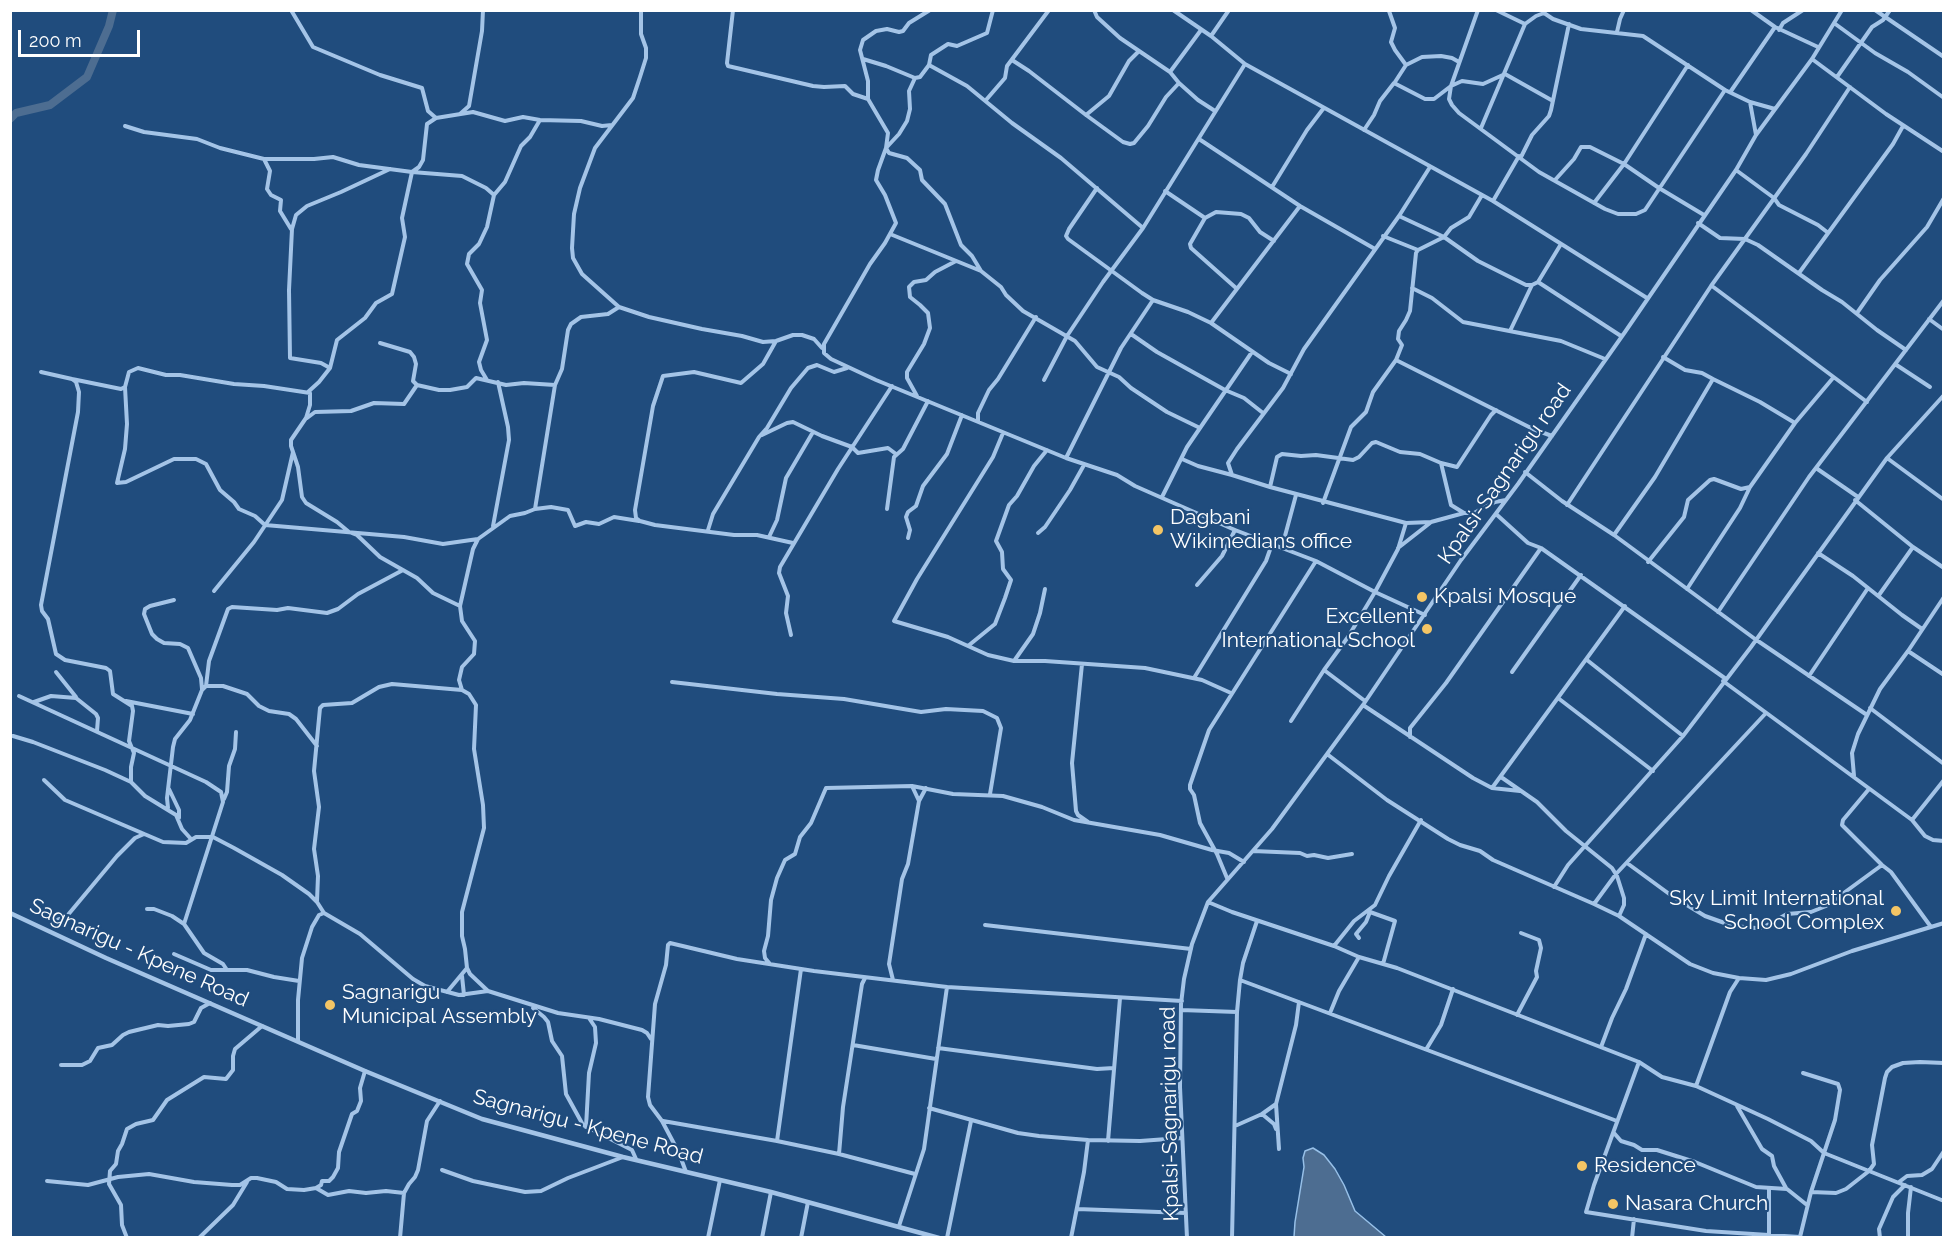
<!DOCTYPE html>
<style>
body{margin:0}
#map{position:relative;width:1954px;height:1248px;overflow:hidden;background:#204c7d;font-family:Raleway,sans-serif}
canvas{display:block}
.frame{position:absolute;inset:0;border:12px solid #fff;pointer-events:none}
.scale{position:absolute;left:18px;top:30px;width:122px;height:27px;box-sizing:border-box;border:3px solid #fff;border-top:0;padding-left:8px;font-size:18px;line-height:21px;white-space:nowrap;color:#fff;-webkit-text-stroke:4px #204c7d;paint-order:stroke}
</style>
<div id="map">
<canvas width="1954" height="1248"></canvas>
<div class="frame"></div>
<div class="scale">200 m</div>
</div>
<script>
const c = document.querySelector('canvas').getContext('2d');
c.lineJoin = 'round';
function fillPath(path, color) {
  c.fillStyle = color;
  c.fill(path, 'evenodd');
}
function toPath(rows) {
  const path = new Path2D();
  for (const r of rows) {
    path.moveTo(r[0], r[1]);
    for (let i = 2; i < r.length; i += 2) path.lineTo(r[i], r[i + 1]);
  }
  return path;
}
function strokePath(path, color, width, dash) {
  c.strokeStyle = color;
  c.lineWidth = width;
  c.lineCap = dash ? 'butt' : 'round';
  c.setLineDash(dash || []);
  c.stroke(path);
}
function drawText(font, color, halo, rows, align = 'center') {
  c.font = font + ' Raleway,sans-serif';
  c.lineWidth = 4.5;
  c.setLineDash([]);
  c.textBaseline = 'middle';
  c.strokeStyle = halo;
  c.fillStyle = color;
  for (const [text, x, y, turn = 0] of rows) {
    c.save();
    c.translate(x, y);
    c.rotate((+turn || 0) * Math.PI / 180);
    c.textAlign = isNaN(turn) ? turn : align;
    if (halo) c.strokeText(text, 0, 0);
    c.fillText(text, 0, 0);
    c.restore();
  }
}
const water = toPath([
 [1313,1148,1324,1155,1335,1169,1344,1185,1355,1211,1386,1237,1294,1237,1295,1222,1304,1167,1303,1158,1305,1151,1313,1148]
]);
fillPath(water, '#4d6d91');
strokePath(water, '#97c0e8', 1.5);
strokePath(toPath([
 [10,119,16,113,50,105,87,77,109,26,113,10]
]), '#4d6d91', 8);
strokePath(toPath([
 [291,10,313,47,380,75,422,88,428,111,436,118],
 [641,10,641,34,646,48,646,58,640,77,633,98,595,148,580,188,574,214,572,248,573,258,582,274,619,307,649,317,702,329,742,336,763,342,776,341,793,335,802,335,814,339,822,348],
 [733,10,727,63,728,66,813,86,824,87,845,86,853,94,868,99,888,133,886,148,878,170,876,180,885,195,896,223,885,243,870,264,824,344,824,353,831,359,876,380,1066,458,1117,475,1135,486,1235,530,1316,561,1375,592,1425,615],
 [1094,10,1097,17,1120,38,1170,72,1179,83,1198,100,1215,111],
 [1173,10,1211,36,1245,64,1493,201,1647,298],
 [1380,10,1390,10],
 [1478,10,1451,86,1449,99,1452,105,1459,113,1539,172,1605,209,1618,214,1636,214,1645,210,1725,90],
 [1496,10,1525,24],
 [1751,10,1775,27,1818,47],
 [1875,10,1944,57],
 [1389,11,1395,28,1391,42,1395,50,1406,65],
 [1544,13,1553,19,1581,29,1643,36,1725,90,1750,102,1775,109],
 [1834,23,1875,53,1908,72,1944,98],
 [1779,30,1783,23,1803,10],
 [1617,32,1620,19,1624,10],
 [1211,36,1229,10],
 [863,59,886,66,915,78,920,77,929,65,967,86,1012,123,1061,158,1143,228],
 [1812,59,1886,114,1944,152],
 [1012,60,1029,71,1086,115,1123,142,1130,144,1134,143,1148,126,1166,97,1179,83],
 [929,65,931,55,948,44,957,46,987,33,993,10],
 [1170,72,1201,30],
 [1837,77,1872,27,1883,20,1890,10],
 [915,78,909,91,910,109,907,121,899,134,886,148,889,153,907,158,920,170,922,180,945,204,961,245,972,256,981,271,1001,287,1006,295,1023,311,1075,341,1097,367,1119,377,1131,388,1167,412,1200,428],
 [1395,82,1406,65,1422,57,1441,56,1452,58,1459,62],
 [1731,91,1775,27],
 [868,99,868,81,860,50,863,40,876,31,887,29,899,32,903,31,909,23,930,10],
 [986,100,1005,78,1007,66,1049,10],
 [1750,102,1756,135],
 [460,114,469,106,482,31,483,10],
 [1086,115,1109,96,1129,61,1138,52],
 [125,126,144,132,197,139,220,148,264,159,314,159,333,157,359,165,412,172,419,167,423,160,427,124,436,118,473,112,505,121,523,117,540,120,581,121,602,126,612,125],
 [1481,128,1525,24,1536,16,1544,13,1544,10],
 [1364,130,1374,115,1380,101,1394,83,1425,99,1434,99,1451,86,1462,81,1483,84,1505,74,1553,101],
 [1199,139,1300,206,1375,249],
 [1521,157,1532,135,1549,116,1551,110,1569,24],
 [264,159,270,171,267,189,271,195,281,200,280,211,291,229],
 [1736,170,1774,198,1779,205,1818,225,1827,232],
 [1555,180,1574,159,1581,147,1590,147,1624,164,1659,188,1704,215],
 [1272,187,1307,130,1323,109],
 [1097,188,1069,229,1066,236,1068,239,1142,293,1153,300,1188,312,1211,323,1269,363,1291,374],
 [1165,191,1205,218],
 [1493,201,1519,156],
 [1594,203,1624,164,1688,65],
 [1399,216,1444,237,1478,261,1526,285,1532,285,1538,282,1561,244],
 [1698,223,1720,238,1745,239,1758,245,1822,290,1842,302,1877,330,1906,350],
 [890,234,981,271],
 [1383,236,1418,250],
 [1799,273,1893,144,1903,126],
 [1538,282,1621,336],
 [1712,286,1867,402],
 [1236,288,1191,248,1190,244,1205,218,1216,212,1241,214,1249,218,1260,232,1274,241],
 [1412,288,1432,298,1463,322,1561,341,1605,359],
 [1857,313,1880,280,1927,227,1944,198],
 [1929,319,1944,330],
 [1211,323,1300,206],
 [1510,331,1532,285],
 [1131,334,1157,352,1225,390,1244,398,1263,413],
 [776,341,763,364,741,383,694,372,663,376,653,406,635,510,636,518,640,521,655,525,734,535,757,535,793,543],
 [380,343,410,352,414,357,416,364,413,381,417,385,439,390,450,390,467,387,476,378,506,385,524,383,555,385],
 [1663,357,1685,370,1702,373,1713,379],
 [1396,360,1402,345,1398,339,1399,331,1406,320,1410,311,1416,253,1418,250,1444,237,1451,228,1469,217,1482,195],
 [1895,364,1930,387],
 [330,368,321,363,290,358,289,290,292,229,296,215,307,206,341,192,390,169],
 [41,372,72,379,76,382,79,392,78,412,41,605,42,611,48,619,56,654,65,660,106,668,110,671,113,694,132,706,133,711,129,741,134,753,131,767,131,782],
 [72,379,121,389,125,387,129,372,138,368,166,375,180,375,234,384,264,386,310,393,310,405,306,418,291,440,291,446,298,467,302,497,306,503,337,522,349,532,357,535,380,557,417,578,433,593,460,606,462,621,475,641,474,654,462,667,459,680,462,690,469,694,476,705,474,749,483,805,484,828,462,912,462,936,465,949,467,968,470,974,488,991],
 [487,380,481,370,479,362,487,340,480,303,482,290,467,264,469,254,479,244,487,227,494,195,505,182,521,146,530,137,540,120],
 [1044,380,1067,336,1103,282,1143,228,1245,64],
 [125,387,127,424,125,449,117,483,126,482,174,459,196,459,206,464,220,490,234,502,239,509,255,516,265,525,404,537,443,544,478,539],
 [308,392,319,382,330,368,337,340,365,318,376,303,392,294,405,237,402,218,412,172,462,176,486,188,494,195],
 [917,396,907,378,907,372,924,344,930,328,928,313,920,305,910,297,909,287,914,282,926,280,935,272,956,261],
 [307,418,315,412,351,411,374,403,404,404,417,385],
 [978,421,978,413,989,390,998,379,1036,317],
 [1003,433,993,457,917,579,894,621,948,637,988,655,1014,661,1045,661,1145,668,1202,680,1231,693],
 [762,435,787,423,793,422,822,436,852,447,858,453,888,448,896,454],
 [1066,458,1121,348,1153,300],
 [1887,458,1944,500],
 [1182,459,1198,466,1232,475,1270,487,1406,523,1431,522,1464,513,1474,513,1495,502,1506,500],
 [1441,463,1451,505,1464,513],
 [1816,468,1858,497],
 [1525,472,1562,501,1614,535,1755,639,1867,715],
 [1232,475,1228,463,1237,449,1283,388,1304,349,1399,216,1430,167],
 [1270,487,1277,457,1282,454,1301,456,1316,455,1353,460,1359,457,1372,443,1376,442,1400,452,1420,454,1441,463,1457,467,1491,415,1496,410],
 [1162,497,1187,447,1252,352],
 [1855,500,1913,547,1944,568],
 [1323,503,1351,427,1366,412,1373,392,1396,360,1533,429,1552,436],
 [1567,505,1711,286,1806,154,1850,87],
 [535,509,551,507,568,510,575,526,586,522,599,524,614,517,639,521],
 [887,509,894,457,903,449,928,401],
 [1496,514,1528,543,1541,548,1726,679],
 [493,526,509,440,508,427,498,382],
 [708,530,713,514,759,437,767,428,791,388,808,368,817,365,834,372,847,368],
 [1038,533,1045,527,1070,490,1084,465],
 [1614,535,1655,477,1713,379,1760,402,1795,423],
 [769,537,777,520,786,478,813,432],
 [908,538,910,530,906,517,908,512,916,506,923,486,947,454,962,415],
 [1282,547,1296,495],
 [1398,548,1430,523],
 [1818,553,1853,576,1902,615,1922,629],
 [1648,562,1684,517,1688,500,1710,480,1714,479,1741,489,1750,487],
 [1197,585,1222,556,1235,530],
 [1687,589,1740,508,1750,487,1795,423,1833,378],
 [214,591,254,542,282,500,293,452],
 [1879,595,1913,547],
 [1944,597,1908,651,1944,675],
 [174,600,150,606,145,609,144,614,152,634,157,639,164,643,180,644,188,648,201,678,202,689],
 [460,606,473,549,478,539,510,516,525,513,535,509,555,385,562,369,568,330,571,324,581,317,608,314,619,307],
 [1718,612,1809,477,1944,300],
 [791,635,786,613,788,596,779,573,780,567,838,469,892,386],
 [968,646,995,624,1005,598,1011,580,1003,569,1002,552,996,541,1009,505,1017,496,1034,466,1047,450],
 [1587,660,1683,736],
 [1014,661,1033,634,1040,613,1045,589],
 [1082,664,1072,763,1076,811,1078,815,1088,822],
 [1324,670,1365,701],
 [56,672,76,697],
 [1512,672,1581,575],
 [1809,676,1868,588],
 [1194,678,1266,561,1272,544],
 [1723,681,1912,820,1925,836,1933,840,1944,841],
 [672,682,777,694,844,699,921,712,946,709,983,711,997,718,1001,728,990,794],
 [206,686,209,661,228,609,232,607,277,610,288,608,327,613,338,609,358,594,403,570],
 [19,696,206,782,221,792,223,802,184,924,172,916,154,909,147,909],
 [1558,698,1653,771],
 [126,701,193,714],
 [34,702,51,696,76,698,96,714,98,718,97,731],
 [1363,705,1473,778,1492,788,1520,791],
 [1870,708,1944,764],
 [1291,721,1324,670,1348,637,1375,592,1398,549,1406,523],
 [13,736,33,742,105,770,131,782,145,796,176,815,182,829,191,839],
 [1410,737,1410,728,1446,683,1541,548],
 [1327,754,1387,800,1448,839,1460,845,1480,851,1493,860,1594,904,1619,916],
 [1854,776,1852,753,1858,734,1880,689,1908,651],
 [1501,777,1537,802,1566,831,1612,868,1617,876,1624,898,1624,905,1619,916,1690,964,1713,973,1739,978],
 [44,780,65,800,163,842,186,843,196,837,213,837,234,848,282,875,309,894,317,902,324,913,360,934,413,979,425,986,459,995,488,991,558,1013,599,1019,642,1030,647,1033,651,1039],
 [912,786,919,801],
 [1492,788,1625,606],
 [169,789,179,810,179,818],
 [1869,789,1843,820,1842,825,1882,865,1891,872,1931,927],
 [224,799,227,792,229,766,235,749,236,732],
 [168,808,167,798,173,747,175,739,190,720,202,690,206,686,223,686,247,694,259,706,269,711,289,714,296,719,317,746],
 [1912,820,1944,780],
 [1253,851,1300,853,1307,856,1314,855,1328,858,1352,854],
 [1627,863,1672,896,1705,916,1733,926,1756,928,1764,927,1787,914,1811,912,1826,906,1882,865],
 [1227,878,1217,854,1200,823,1194,795,1190,789,1190,785,1209,730,1316,561],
 [1554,887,1568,865,1683,736,1751,647,1887,458,1944,395],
 [317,901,318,876,314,849,319,807,314,771,320,708,323,705,352,703,379,687,392,684,462,690],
 [1208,902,1232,912,1334,946,1359,957,1397,968,1639,1062,1662,1077,1696,1086,1768,1119,1811,1141,1824,1153,1944,1201],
 [1594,904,1616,874,1766,713],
 [54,921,67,916,117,856,135,838,144,834],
 [184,924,204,953,223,964,227,970],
 [985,925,1191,949],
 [1359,938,1356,934,1366,922,1370,912,1395,921,1383,964],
 [1334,946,1354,921,1375,905,1389,876,1421,820],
 [174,954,211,970,247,970,274,977,299,981],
 [770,964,765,958,764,951,768,936,771,900,777,878,785,860,795,854,800,837,811,823,826,788,912,786,953,794,1003,796,1042,807,1074,820,1160,835,1212,850,1229,853,1244,862],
 [462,976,464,995],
 [893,980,889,964,902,879,908,864,919,801,926,788],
 [1240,980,1617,1121],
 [447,992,467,968],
 [533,1008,544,1017,548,1022,552,1041,562,1056,566,1094,583,1125,632,1150,636,1159],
 [1181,1010,1237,1012],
 [1330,1013,1339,991,1359,957],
 [1517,1015,1537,977,1536,971,1541,948,1539,940,1521,933],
 [298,1041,298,1000,302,958,312,927,319,915,324,913],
 [853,1045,936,1059],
 [1601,1047,1612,1018,1626,989,1646,934],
 [938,1048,1097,1069,1114,1068],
 [1427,1048,1441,1025,1453,989],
 [1639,1062,1594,1185,1586,1212,1706,1231,1800,1237],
 [61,1065,82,1065,90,1061,98,1048,112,1045,123,1035,129,1032,158,1025,168,1026,189,1024,194,1022,201,1008,210,1003],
 [1696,1086,1730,992,1739,978,1766,980,1791,974,1852,951,1944,923],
 [1737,1106,1762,1149,1772,1156,1774,1166,1786,1188],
 [929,1108,1018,1133,1039,1136,1088,1140,1140,1141,1181,1138],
 [1262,1114,1276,1104],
 [663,1121,777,1141,839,1154,915,1174],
 [1235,1126,1262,1114,1274,1124,1276,1129],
 [586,1127,589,1073,596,1043,595,1027,589,1018],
 [1614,1133,1621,1141,1634,1145,1642,1150,1657,1150,1695,1162,1756,1187,1787,1189,1807,1205],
 [777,1141,801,969],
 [1108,1141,1120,998],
 [1279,1149,1276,1104,1296,1025,1299,1002],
 [839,1154,843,1107,862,984,865,978],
 [442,1170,473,1181,525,1192,541,1191,568,1178,623,1157],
 [686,1172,679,1153,662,1121,650,1105,648,1097,655,1004,666,965,668,945,670,943,737,959,814,971,947,987,1182,1001],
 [47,1181,88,1185,118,1177,149,1174,194,1182,232,1185,240,1185,251,1178,257,1178,276,1182,287,1189,304,1190,316,1188,321,1185,322,1181,329,1181,333,1177,338,1168,339,1152,352,1114,357,1111,361,1101,360,1088,365,1071],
 [1899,1182,1907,1176,1922,1175,1932,1169,1944,1151],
 [316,1188,328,1195,349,1191,366,1193,386,1191,404,1193],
 [1811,1192,1836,1193,1846,1189,1869,1171,1874,1164,1872,1145,1885,1078,1887,1072,1892,1067,1903,1063,1920,1062,1944,1063],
 [1077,1209,1186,1213],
 [899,1226,924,1149,947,987],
 [1769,1235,1769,1188],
 [1800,1237,1811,1192,1835,1120,1840,1090,1838,1084,1803,1073],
 [127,1238,122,1225,121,1205,109,1184,110,1171,116,1164,118,1151,122,1144,127,1129,136,1124,153,1120,167,1100,204,1077,226,1079,233,1070,233,1056,235,1049,262,1026],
 [199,1238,233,1205,247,1182],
 [400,1238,404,1193,409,1184,415,1177,418,1170,427,1121,440,1101],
 [708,1238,720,1180],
 [762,1238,771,1192],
 [801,1238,808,1202],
 [947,1238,971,1121],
 [1071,1238,1084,1172,1088,1140],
 [1187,1238,1180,1087,1181,1004,1184,979,1192,944,1208,902,1272,829,1363,705,1461,560,1518,484,1625,332,1736,170,1756,135,1812,59,1842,10],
 [1232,1238,1237,1012,1240,980,1243,963,1257,921],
 [1632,1238,1634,1219],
 [1880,1238,1879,1229,1893,1197,1905,1185],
 [1908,1238,1908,1213,1911,1187]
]), '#a4c4e7', 4);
strokePath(toPath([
 [10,913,106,958,365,1071,482,1119,623,1157,771,1192,939,1238]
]), '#a4c4e7', 4.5);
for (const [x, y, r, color] of [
 [1158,530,6,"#f4c565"],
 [1422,597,6,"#f4c565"],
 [1427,629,6,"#f4c565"],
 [1896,911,6,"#f4c565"],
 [330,1005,6,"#f4c565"],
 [1582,1166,6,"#f4c565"],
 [1613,1204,6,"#f4c565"]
]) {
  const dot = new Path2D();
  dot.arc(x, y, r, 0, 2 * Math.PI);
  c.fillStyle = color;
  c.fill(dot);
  strokePath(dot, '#204c7d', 2);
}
drawText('21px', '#fff', '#204c7d', [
 ["Kpalsi-Sagnarigu road",1505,474,-55],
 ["Sagnarigu - Kpene Road",139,953,24],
 ["Kpalsi-Sagnarigu road",1170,1114,-91],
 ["Sagnarigu - Kpene Road",588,1127,15]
]);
drawText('21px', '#fff', '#204c7d', [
 ["Dagbani",1170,518],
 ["Wikimedians office",1170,542],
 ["Kpalsi Mosque",1434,597],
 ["Excellent",1415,617,"right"],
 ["International School",1415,641,"right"],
 ["Sky Limit International",1884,899,"right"],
 ["School Complex",1884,923,"right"],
 ["Sagnarigu",342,993],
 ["Municipal Assembly",342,1017],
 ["Residence",1594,1166],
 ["Nasara Church",1625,1204]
], 'left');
</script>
